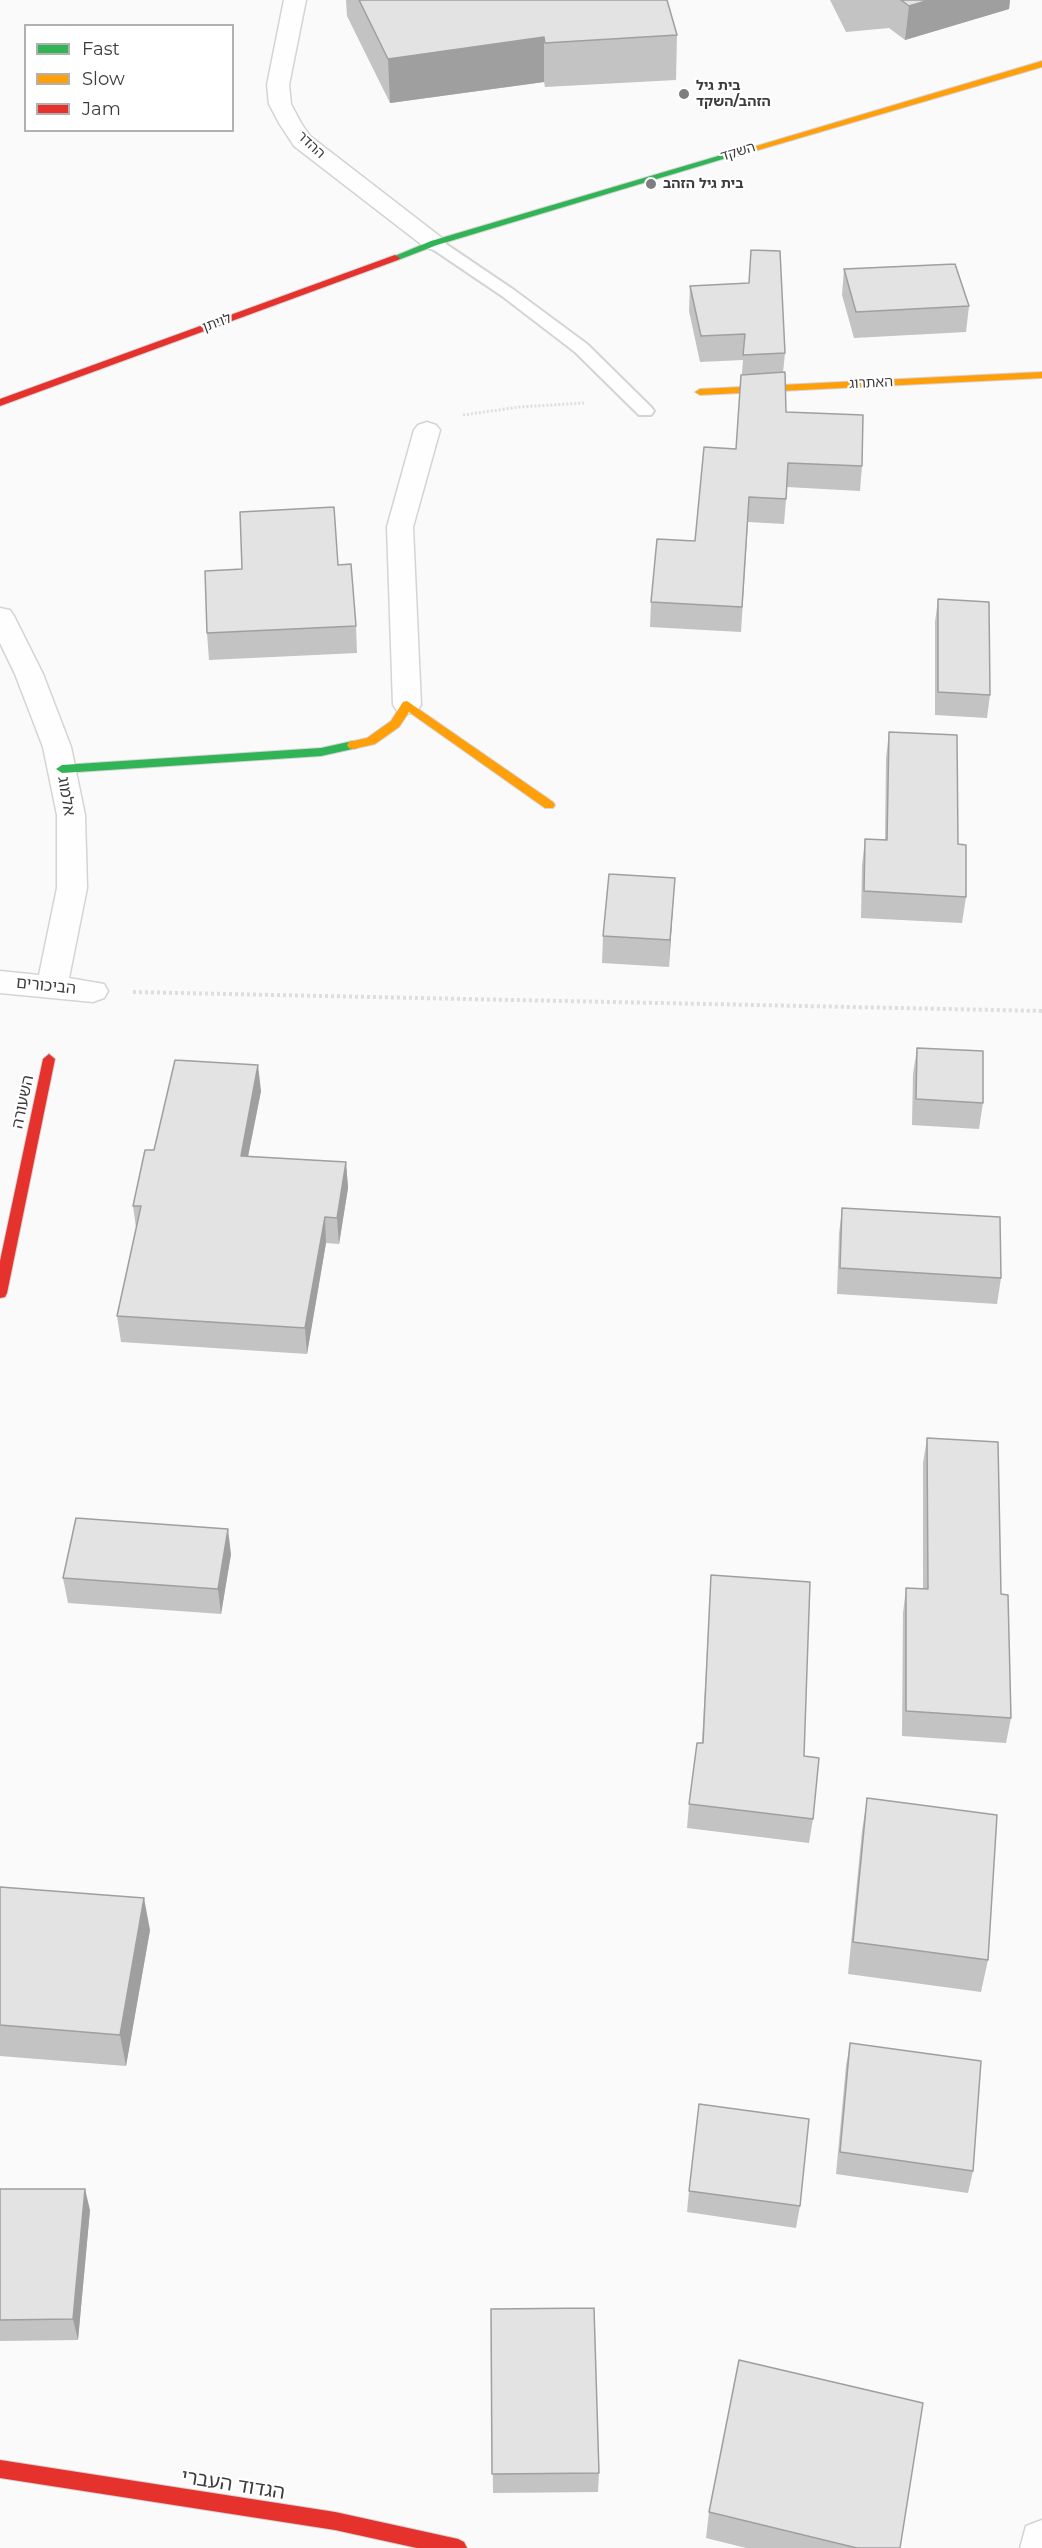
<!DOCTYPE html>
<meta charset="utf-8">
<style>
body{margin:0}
#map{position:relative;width:1042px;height:2548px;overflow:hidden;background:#fafafb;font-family:Montserrat,sans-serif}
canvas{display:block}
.legend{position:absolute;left:24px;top:24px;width:210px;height:108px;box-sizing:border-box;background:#fff;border:2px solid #b1b1b1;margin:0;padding:8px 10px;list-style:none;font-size:18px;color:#3c3c3d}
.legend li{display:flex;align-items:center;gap:12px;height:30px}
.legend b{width:30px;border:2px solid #b1b1b1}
</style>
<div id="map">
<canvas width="1042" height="2548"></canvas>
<ul class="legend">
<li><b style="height:8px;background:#30b455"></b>Fast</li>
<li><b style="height:8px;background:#ff9f0a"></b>Slow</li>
<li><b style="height:8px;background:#e5322d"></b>Jam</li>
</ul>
</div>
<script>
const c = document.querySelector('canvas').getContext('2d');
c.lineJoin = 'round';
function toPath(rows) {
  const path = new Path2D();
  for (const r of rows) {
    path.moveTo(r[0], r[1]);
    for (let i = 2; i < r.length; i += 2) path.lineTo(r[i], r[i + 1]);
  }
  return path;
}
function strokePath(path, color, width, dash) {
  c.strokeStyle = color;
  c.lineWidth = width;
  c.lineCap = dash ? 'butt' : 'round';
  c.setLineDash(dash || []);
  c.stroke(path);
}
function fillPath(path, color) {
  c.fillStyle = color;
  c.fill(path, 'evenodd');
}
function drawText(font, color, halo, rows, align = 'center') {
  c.font = font + ' Montserrat,"Noto Sans Hebrew",sans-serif';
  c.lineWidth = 4.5;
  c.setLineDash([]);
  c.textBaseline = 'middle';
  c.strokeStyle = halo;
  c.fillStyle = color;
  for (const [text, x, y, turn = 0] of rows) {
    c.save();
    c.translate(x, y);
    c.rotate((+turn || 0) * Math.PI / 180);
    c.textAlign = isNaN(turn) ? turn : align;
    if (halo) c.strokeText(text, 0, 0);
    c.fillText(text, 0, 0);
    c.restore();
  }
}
const lane = toPath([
 [434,238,440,240,514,290,587,344,651,407,654,411,651,415,639,415,575,352,502,296,428,246,426,243,428,240,434,238]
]);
const street = toPath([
 [284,0,306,0,289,85,291,104,301,123,310,136,442,238,446,243,442,248,434,250,426,248,294,146,279,123,269,104,267,85,284,0],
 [427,422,436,425,440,430,413,527,421,705,417,711,407,714,397,711,393,705,387,527,414,430,418,425,427,422],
 [0,608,10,610,14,616,43,674,71,747,85,815,87,888,69,978,104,984,108,991,104,998,93,1002,0,993,0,971,39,975,57,888,57,815,43,747,15,674,0,643,0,608],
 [1042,2520,1042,2548,1020,2548,1026,2526,1042,2520]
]);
const fast = toPath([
 [725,154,733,156,437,245,398,260,390,258,431,241,725,154],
 [353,741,359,745,357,748,321,756,62,773,56,769,62,765,321,748,353,741]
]);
const slow = toPath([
 [1042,61,1042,67,731,158,723,156,1042,61],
 [1042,372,1042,378,700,395,695,392,700,389,1042,372],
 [407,701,553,802,555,805,553,808,545,808,409,712,399,727,375,744,353,749,349,748,347,745,349,742,367,738,391,721,403,702,407,701]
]);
const jam = toPath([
 [395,255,400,258,398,260,0,406,0,399,395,255],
 [49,1054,55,1059,7,1293,5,1297,0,1298,0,1261,43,1059,49,1054],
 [0,2460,335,2512,458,2539,464,2542,467,2548,417,2548,335,2530,0,2478,0,2460]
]);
strokePath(lane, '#d4d4d5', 4);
strokePath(street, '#d4d4d5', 3);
strokePath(fast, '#d4d4d5', 2);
strokePath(slow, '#d4d4d5', 2);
strokePath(jam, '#d4d4d5', 2);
strokePath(toPath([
 [463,415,519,407,584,403]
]), '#dededf', 3, [2, 2]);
strokePath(toPath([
 [133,992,1042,1011]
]), '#dededf', 4, [3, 3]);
fillPath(lane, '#fefefe');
fillPath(street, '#fefefe');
fillPath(fast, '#30b455');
fillPath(slow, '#ff9f0a');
fillPath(jam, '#e5322d');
fillPath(toPath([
 [346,0,667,0,677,35,676,80,545,87,544,82,390,103,347,16],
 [830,0,1010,0,1009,9,905,40,889,28,846,32],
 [844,269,969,306,966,332,854,338,842,295],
 [690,286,785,353,783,373,786,412,862,466,860,491,787,487,784,524,748,522,741,632,650,627,651,602,695,541,736,449,743,360,700,362,689,311],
 [338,565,356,626,357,653,209,660,207,633],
 [938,599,990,695,987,718,935,715,935,622],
 [889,732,958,844,966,897,962,923,861,918,862,865,865,839,885,840,886,758],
 [673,905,669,967,602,963,603,936],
 [917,1048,983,1103,979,1129,912,1125,913,1074],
 [261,1091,248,1156,346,1162,348,1188,339,1244,326,1243,307,1354,121,1342,117,1316,136,1228,133,1206,154,1150],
 [842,1208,1001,1278,997,1304,837,1294,839,1234],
 [927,1438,1001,1594,1011,1718,1006,1743,902,1736,903,1613,906,1588,923,1589,923,1463],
 [231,1554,221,1614,68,1603,63,1578],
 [711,1575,804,1756,813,1819,809,1843,687,1828,689,1804,702,1743],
 [867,1798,988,1960,981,1992,848,1974,862,1831],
 [0,1887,150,1930,126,2066,0,2056],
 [850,2043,973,2171,968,2193,836,2174,846,2066],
 [0,2189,90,2210,78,2340,0,2341],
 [689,2191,800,2206,796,2228,687,2212],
 [491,2309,599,2473,598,2492,493,2493],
 [709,2512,900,2548,746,2548,706,2538]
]), '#c3c3c4');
fillPath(toPath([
 [929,0,1010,0,1009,9,905,40,909,6],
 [544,37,544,82,390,103,388,59],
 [675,878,673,905,669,967,670,940],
 [258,1065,261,1091,243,1182,241,1156],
 [346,1162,348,1188,339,1244,337,1218],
 [325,1217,326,1243,307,1354,305,1328],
 [228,1529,231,1554,221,1614,218,1589],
 [144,1898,150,1930,126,2066,120,2035],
 [85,2189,90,2210,78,2340,73,2319]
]), '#9f9fa0');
const building = toPath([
 [359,0,667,0,677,35,545,43,544,37,388,59,359,0],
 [901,0,929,0,909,6,901,0],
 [751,250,780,251,785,353,743,355,745,334,701,336,690,286,749,283,751,250],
 [955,264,969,306,856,312,844,269,955,264],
 [785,372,786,412,863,415,862,466,788,463,786,499,749,497,742,607,651,602,657,539,695,541,704,447,736,449,741,375,785,372],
 [334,507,338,565,351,564,356,626,207,633,205,571,242,569,240,512,334,507],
 [938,599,989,602,990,695,938,692,938,599],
 [889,732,957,735,958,844,966,845,966,897,864,891,865,839,887,840,889,732],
 [609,874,675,878,670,940,603,936,609,874],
 [917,1048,983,1051,983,1103,916,1099,917,1048],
 [175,1060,258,1065,241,1156,346,1162,337,1218,325,1217,305,1328,117,1316,141,1206,133,1206,145,1150,154,1150,175,1060],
 [842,1208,1000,1217,1001,1278,840,1268,842,1208],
 [927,1438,998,1442,1001,1594,1008,1595,1011,1718,906,1711,906,1588,928,1589,927,1438],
 [76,1518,228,1529,218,1589,63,1578,76,1518],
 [711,1575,810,1582,804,1756,819,1758,813,1819,689,1804,697,1743,703,1743,711,1575],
 [867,1798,997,1815,988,1960,853,1942,867,1798],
 [0,1887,144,1898,120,2035,0,2025,0,1887],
 [850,2043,981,2061,973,2171,840,2152,850,2043],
 [699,2104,809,2119,800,2206,689,2191,699,2104],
 [0,2189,85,2189,73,2319,0,2320,0,2189],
 [594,2308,599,2473,492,2474,491,2309,594,2308],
 [739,2360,923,2403,900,2548,857,2548,709,2512,739,2360]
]);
fillPath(building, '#e3e3e4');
strokePath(building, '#9f9fa0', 1.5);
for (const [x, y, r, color] of [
 [684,94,6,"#7e7e80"],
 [651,184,6,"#7e7e80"]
]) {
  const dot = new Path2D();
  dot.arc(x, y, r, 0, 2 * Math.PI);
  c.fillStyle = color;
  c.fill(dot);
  strokePath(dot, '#fff', 2);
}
drawText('bold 14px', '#3c3c3d', '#fff', [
 ["בית גיל",696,86],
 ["הזהב/השקד",696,102],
 ["בית גיל הזהב",663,184]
], 'left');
drawText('14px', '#3c3c3d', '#fff', [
 ["ההדר",311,145,43],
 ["השקד",738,152,-17],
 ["לויתן",217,323,-20],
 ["האתרוג",871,383,-3]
]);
drawText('16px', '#3c3c3d', '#fff', [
 ["אלמוג",66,796,80],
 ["הביכורים",46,986,6],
 ["השעורה",23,1102,-78]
]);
drawText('20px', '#3c3c3d', '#fff', [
 ["הגדוד העברי",233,2485,9]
]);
</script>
